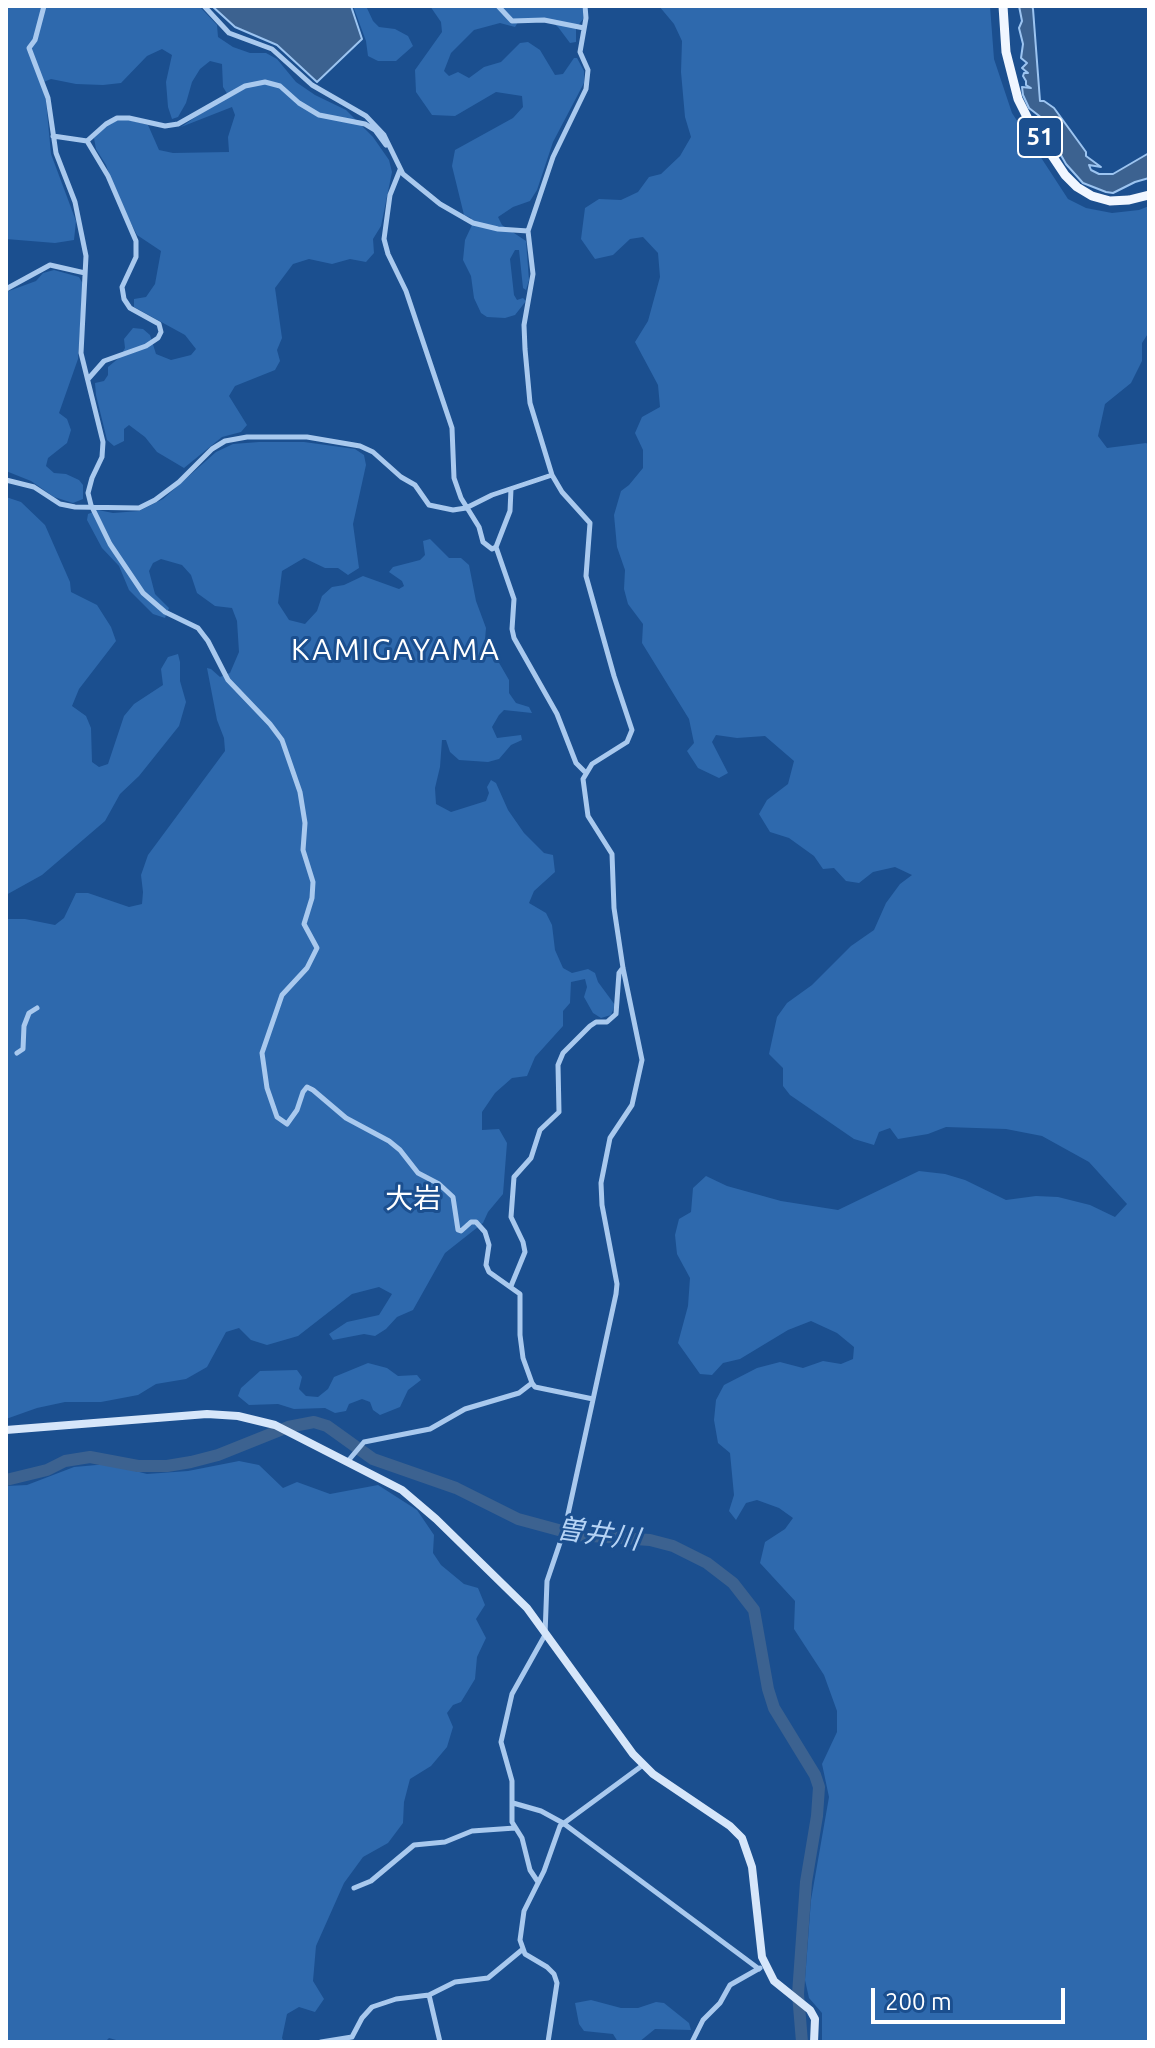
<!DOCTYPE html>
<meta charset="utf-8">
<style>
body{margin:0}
#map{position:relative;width:1155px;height:2048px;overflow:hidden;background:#1b4f8f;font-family:Ubuntu,sans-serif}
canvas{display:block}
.frame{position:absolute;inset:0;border:8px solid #fff;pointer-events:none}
.scale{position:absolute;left:871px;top:1988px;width:194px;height:36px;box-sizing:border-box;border:4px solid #fff;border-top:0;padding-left:10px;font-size:24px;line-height:28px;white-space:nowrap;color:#fff;-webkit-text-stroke:6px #1b4f8f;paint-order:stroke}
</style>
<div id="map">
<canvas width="1155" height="2048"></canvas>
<div class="frame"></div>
<div class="scale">200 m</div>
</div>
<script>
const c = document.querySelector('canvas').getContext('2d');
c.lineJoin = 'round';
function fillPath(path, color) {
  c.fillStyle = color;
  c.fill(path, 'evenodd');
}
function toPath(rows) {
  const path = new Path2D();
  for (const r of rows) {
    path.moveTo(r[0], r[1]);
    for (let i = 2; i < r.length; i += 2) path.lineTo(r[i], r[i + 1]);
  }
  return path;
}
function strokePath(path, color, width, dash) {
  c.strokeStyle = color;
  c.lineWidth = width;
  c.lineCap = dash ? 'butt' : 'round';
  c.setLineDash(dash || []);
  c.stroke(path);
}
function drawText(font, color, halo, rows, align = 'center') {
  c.font = font + ' Ubuntu,"Noto Sans JP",sans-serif';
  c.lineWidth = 6;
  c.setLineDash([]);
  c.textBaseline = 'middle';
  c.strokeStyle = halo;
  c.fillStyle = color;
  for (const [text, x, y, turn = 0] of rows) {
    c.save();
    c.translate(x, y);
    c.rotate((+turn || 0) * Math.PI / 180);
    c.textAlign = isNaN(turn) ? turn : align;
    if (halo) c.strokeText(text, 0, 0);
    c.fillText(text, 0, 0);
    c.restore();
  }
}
fillPath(toPath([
 [6,6,199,6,217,25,218,37,233,47,250,53,266,53,277,59,296,82,315,95,346,110,373,137,389,160,392,172,381,226,373,239,374,253,366,262,350,259,332,264,309,259,293,264,275,288,282,338,277,350,280,361,275,370,235,386,229,396,247,425,241,432,222,437,184,468,157,452,145,437,129,425,124,429,124,441,114,446,107,440,96,395,95,383,104,381,108,375,108,367,120,357,125,348,124,339,133,328,143,329,150,335,156,354,171,360,191,355,196,349,185,335,134,307,134,299,146,297,155,284,161,251,137,235,115,192,106,165,96,149,94,138,105,127,117,120,129,120,148,125,159,150,173,153,229,152,228,137,235,115,232,107,181,127,228,95,223,87,222,64,210,61,200,69,192,82,186,103,178,117,172,119,168,107,166,82,172,55,162,49,147,56,121,83,103,85,76,84,51,79,41,83,46,101,51,154,76,221,74,240,55,243,6,239],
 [353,6,366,6,373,21,379,27,395,29,408,36,413,46,396,61,378,61,368,56,366,41],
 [430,6,582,6,584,18,576,28,576,42,570,43,558,27,548,19,520,19,515,27,500,23,474,30,451,53,444,71,449,76,458,72,469,78,484,67,501,62,520,43,528,42,540,50,555,75,563,74,574,58,577,58,584,71,584,83,553,142,537,190,530,201,513,207,498,217,502,225,526,241,529,280,526,290,523,288,519,250,515,250,510,259,514,295,517,300,523,298,526,301,515,315,505,318,487,317,481,313,474,298,471,276,463,260,465,240,472,225,471,218,464,215,452,166,455,150,513,118,523,107,522,96,496,92,455,116,432,115,416,92,415,70,442,32,441,22],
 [659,6,990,6,994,59,1012,113,1068,199,1086,208,1112,213,1139,210,1149,206,1149,332,1142,343,1142,361,1131,383,1105,404,1098,436,1107,448,1146,443,1149,445,1149,2042,822,2042,822,2013,809,1998,805,1980,811,1900,829,1797,822,1764,837,1732,837,1711,824,1675,794,1629,795,1601,760,1563,765,1542,785,1529,793,1518,779,1508,757,1500,746,1503,736,1520,729,1511,734,1495,730,1453,718,1443,714,1420,716,1400,724,1385,757,1368,780,1362,803,1368,823,1361,841,1364,853,1359,854,1347,837,1333,811,1321,788,1330,740,1359,723,1363,712,1375,700,1374,678,1343,688,1306,690,1278,677,1254,675,1235,679,1219,691,1212,693,1188,706,1176,727,1186,781,1201,838,1210,919,1171,945,1174,965,1180,1006,1200,1036,1196,1058,1197,1090,1205,1115,1217,1127,1204,1089,1162,1042,1136,1006,1129,946,1127,928,1134,898,1139,890,1128,879,1132,874,1145,854,1139,790,1095,783,1086,783,1068,769,1054,777,1017,787,1003,812,985,851,946,874,930,886,903,900,884,912,875,895,867,873,872,859,883,846,881,834,868,823,869,814,856,789,838,770,832,759,814,767,800,788,784,794,761,765,736,737,738,716,735,712,742,728,773,719,778,698,768,687,751,694,743,689,719,642,643,643,624,628,604,624,589,625,570,617,547,614,515,621,491,629,485,643,468,643,450,635,433,642,417,660,407,658,385,635,342,648,321,660,277,658,253,643,237,630,239,613,255,595,259,581,239,585,208,599,199,621,200,638,192,649,177,661,174,680,156,691,137,685,117,681,72,682,41,674,24],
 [54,270,79,277,83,284,78,359,59,413,67,419,71,430,67,443,48,458,46,466,54,473,66,474,79,480,83,485,83,499,73,503,54,497,31,481,6,471,6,292,36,281,43,273],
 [259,442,304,442,355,449,364,455,366,465,353,524,359,568,348,575,338,568,325,568,304,558,282,571,278,603,289,620,305,624,317,611,322,596,332,587,344,585,363,576,399,589,404,586,402,581,389,572,393,567,420,560,425,555,423,541,430,539,449,558,461,558,469,565,476,601,486,628,485,640,488,654,498,661,509,680,509,693,516,703,529,707,532,713,504,710,499,715,492,727,497,738,521,735,522,740,511,745,499,759,488,762,459,760,450,752,446,740,442,740,440,767,435,788,436,804,451,812,486,801,489,793,487,787,491,780,496,783,508,810,524,833,544,853,553,855,555,872,534,891,529,903,546,913,552,925,555,950,563,968,572,973,588,969,595,973,598,982,615,1005,611,1015,601,1018,593,1013,584,997,587,987,585,979,571,982,570,1003,563,1011,563,1026,535,1057,527,1076,512,1078,495,1093,482,1112,482,1130,499,1129,507,1143,503,1194,488,1212,483,1223,445,1253,413,1310,397,1317,386,1329,375,1336,364,1334,333,1340,329,1334,347,1322,379,1315,392,1294,379,1287,352,1294,298,1336,267,1345,251,1340,239,1328,226,1332,207,1367,186,1379,156,1384,138,1395,101,1402,65,1402,37,1408,6,1419,6,919,25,919,55,925,64,918,76,893,88,893,129,907,142,904,143,892,141,875,148,855,225,751,224,738,217,720,207,668,211,669,220,677,230,673,239,652,237,621,232,608,215,606,197,593,191,575,182,565,161,559,153,563,149,571,155,594,169,608,165,618,153,614,129,590,119,566,102,548,87,520,88,514,98,510,113,513,139,511,163,499,216,452,233,444],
 [6,497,21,502,45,525,70,582,71,592,97,605,111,627,116,641,79,689,72,706,86,716,91,728,92,762,99,767,108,764,124,716,134,704,163,685,161,669,168,657,178,654,180,662,180,681,186,702,179,726,139,776,120,794,105,821,42,875,6,895],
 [368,1363,387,1368,398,1376,417,1375,421,1380,408,1390,400,1407,380,1415,373,1410,370,1402,362,1399,349,1404,346,1411,335,1413,325,1408,294,1409,278,1404,249,1405,238,1396,241,1388,260,1371,297,1370,302,1377,299,1389,306,1396,318,1397,328,1389,334,1377],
 [239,1461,259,1465,283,1488,297,1482,330,1494,378,1485,417,1510,434,1535,433,1553,441,1565,464,1584,478,1588,485,1605,476,1619,486,1638,477,1657,475,1679,461,1702,453,1705,447,1713,453,1727,447,1747,431,1766,410,1779,404,1802,403,1823,388,1843,363,1857,344,1883,316,1946,313,1981,324,1999,315,2012,299,2007,287,2014,282,2038,284,2042,123,2042,109,2038,105,2042,6,2042,6,1486,27,1485,74,1467,108,1464,147,1474,188,1471],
 [591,2000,621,2008,638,2008,656,2002,664,2003,689,2023,691,2030,655,2029,639,2042,618,2042,613,2034,584,2031,579,2024,575,2003]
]), '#2e69ad');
const water = toPath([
 [212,6,351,6,362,39,317,82,277,45,235,27,212,6],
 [1019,6,1032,6,1033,9,1040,101,1044,101,1054,108,1086,152,1086,156,1101,167,1089,165,1091,170,1099,174,1113,174,1149,153,1149,178,1135,182,1113,193,1106,192,1083,183,1066,164,1053,141,1053,132,1047,122,1029,108,1023,95,1022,87,1031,88,1026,85,1026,81,1023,76,1024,73,1028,73,1022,68,1027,63,1021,58,1023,44,1019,28,1022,21,1019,6]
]);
fillPath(water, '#3c6290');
strokePath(water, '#9cc4f0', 2);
strokePath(toPath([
 [6,1480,47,1470,65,1461,90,1457,138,1466,167,1466,191,1462,218,1455,288,1427,314,1422,327,1426,373,1459,456,1488,518,1519,577,1535,650,1540,673,1546,707,1563,733,1583,754,1610,768,1689,774,1708,815,1775,819,1787,817,1816,806,1882,798,1994,802,2042]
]), '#3c6290', 12);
strokePath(toPath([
 [44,6,35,40,29,48,48,98,56,153,75,202,86,256,81,353,103,442,102,457,92,478,88,493,91,505,110,544,143,593,165,612,198,628,208,641,228,680,270,724,282,740,300,792,305,823,303,850,313,882,312,898,304,924,317,948,307,968,282,995,262,1053,267,1088,277,1117,287,1124,297,1110,303,1092,307,1087,313,1090,346,1118,389,1141,400,1150,418,1173,439,1184,453,1197,458,1230,461,1231,471,1222,476,1222,485,1232,489,1245,486,1265,489,1272,520,1294,520,1335,523,1358,532,1383,535,1387,593,1399],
 [204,6,229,33,272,49,312,85,366,116,384,135,403,174,440,204,473,223,498,229,528,231],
 [498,6,512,21,544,20,584,28],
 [53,136,87,141,106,124,117,118,129,118,165,126,178,124,245,86,265,82,280,86,299,103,319,115,365,124,375,130,386,145],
 [87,141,108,176,136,241,136,257,122,287,124,299,130,308,159,324,161,332,158,338,146,346,104,361,89,378],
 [400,170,390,195,384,239,388,254,406,291,452,428,454,478,461,498,479,527,483,542,492,549,496,547],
 [6,289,50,265,85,273],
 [6,480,34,487,60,504,75,507,139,508,155,500,179,482,212,449,225,441,247,437,307,437,360,446,373,452,401,477,415,485,429,505,453,510,466,508,492,495,552,475],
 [496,547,514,599,512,629,514,638,557,714,576,763,585,772],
 [496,547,510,511,511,489],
 [17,1053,23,1049,24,1026,29,1013,37,1008],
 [511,1286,525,1252,523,1242,511,1217,514,1177,531,1158,540,1130,559,1112,558,1065,563,1053,590,1026,596,1022,607,1022,616,1014,619,973,622,969],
 [348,1461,364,1442,430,1429,465,1409,519,1393,532,1383],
 [513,1803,541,1811,563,1823,759,1969],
 [538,1882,530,1870,522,1838,512,1822,512,1781,501,1742,512,1694,545,1635,547,1581,565,1528,616,1294,617,1284,602,1205,601,1183,610,1138,632,1105,642,1060,623,968,614,908,612,854,588,816,583,779,592,764,627,742,632,730,614,676,586,576,590,523,562,492,552,475,530,403,525,349,524,325,533,274,528,231,553,157,586,89,588,70,580,52,586,18,585,6],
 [354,1888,371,1881,414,1845,445,1842,472,1831,515,1828],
 [429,1995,440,2042],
 [321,2042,352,2037,362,2018,372,2007,396,1999,429,1995,455,1982,488,1978,523,1949],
 [548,2042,557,1983,554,1974,547,1967,525,1954,520,1940,524,1911,544,1871,560,1826,643,1765],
 [692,2042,703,2020,720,2003,730,1985,760,1968]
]), '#a9c9ee', 5);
strokePath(toPath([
 [6,1430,207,1414,238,1416,275,1425,402,1490,436,1519,527,1608,633,1754,653,1774,730,1826,742,1838,752,1867,762,1957,774,1981,810,2010,815,2019,814,2042]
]), '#d6e6fa', 8);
strokePath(toPath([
 [1003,6,1006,52,1018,99,1029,121,1065,175,1077,187,1092,196,1110,201,1129,200,1149,195]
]), '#f0f6ff', 9);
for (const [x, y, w] of [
 [1040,137,44]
]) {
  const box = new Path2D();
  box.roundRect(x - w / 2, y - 20, w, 40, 6);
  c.fillStyle = '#1b4f8f';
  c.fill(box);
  strokePath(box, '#fff', 2);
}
drawText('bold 24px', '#fff', null, [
 ["51",1040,137]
]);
drawText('28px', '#fff', '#1b4f8f', [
 ["大岩",413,1199]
]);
drawText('italic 28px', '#b5d3f5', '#1b4f8f', [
 ["曽井川",598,1534,8]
]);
c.letterSpacing = '2px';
drawText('30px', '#fff', '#1b4f8f', [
 ["KAMIGAYAMA",396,650]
]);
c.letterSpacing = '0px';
</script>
